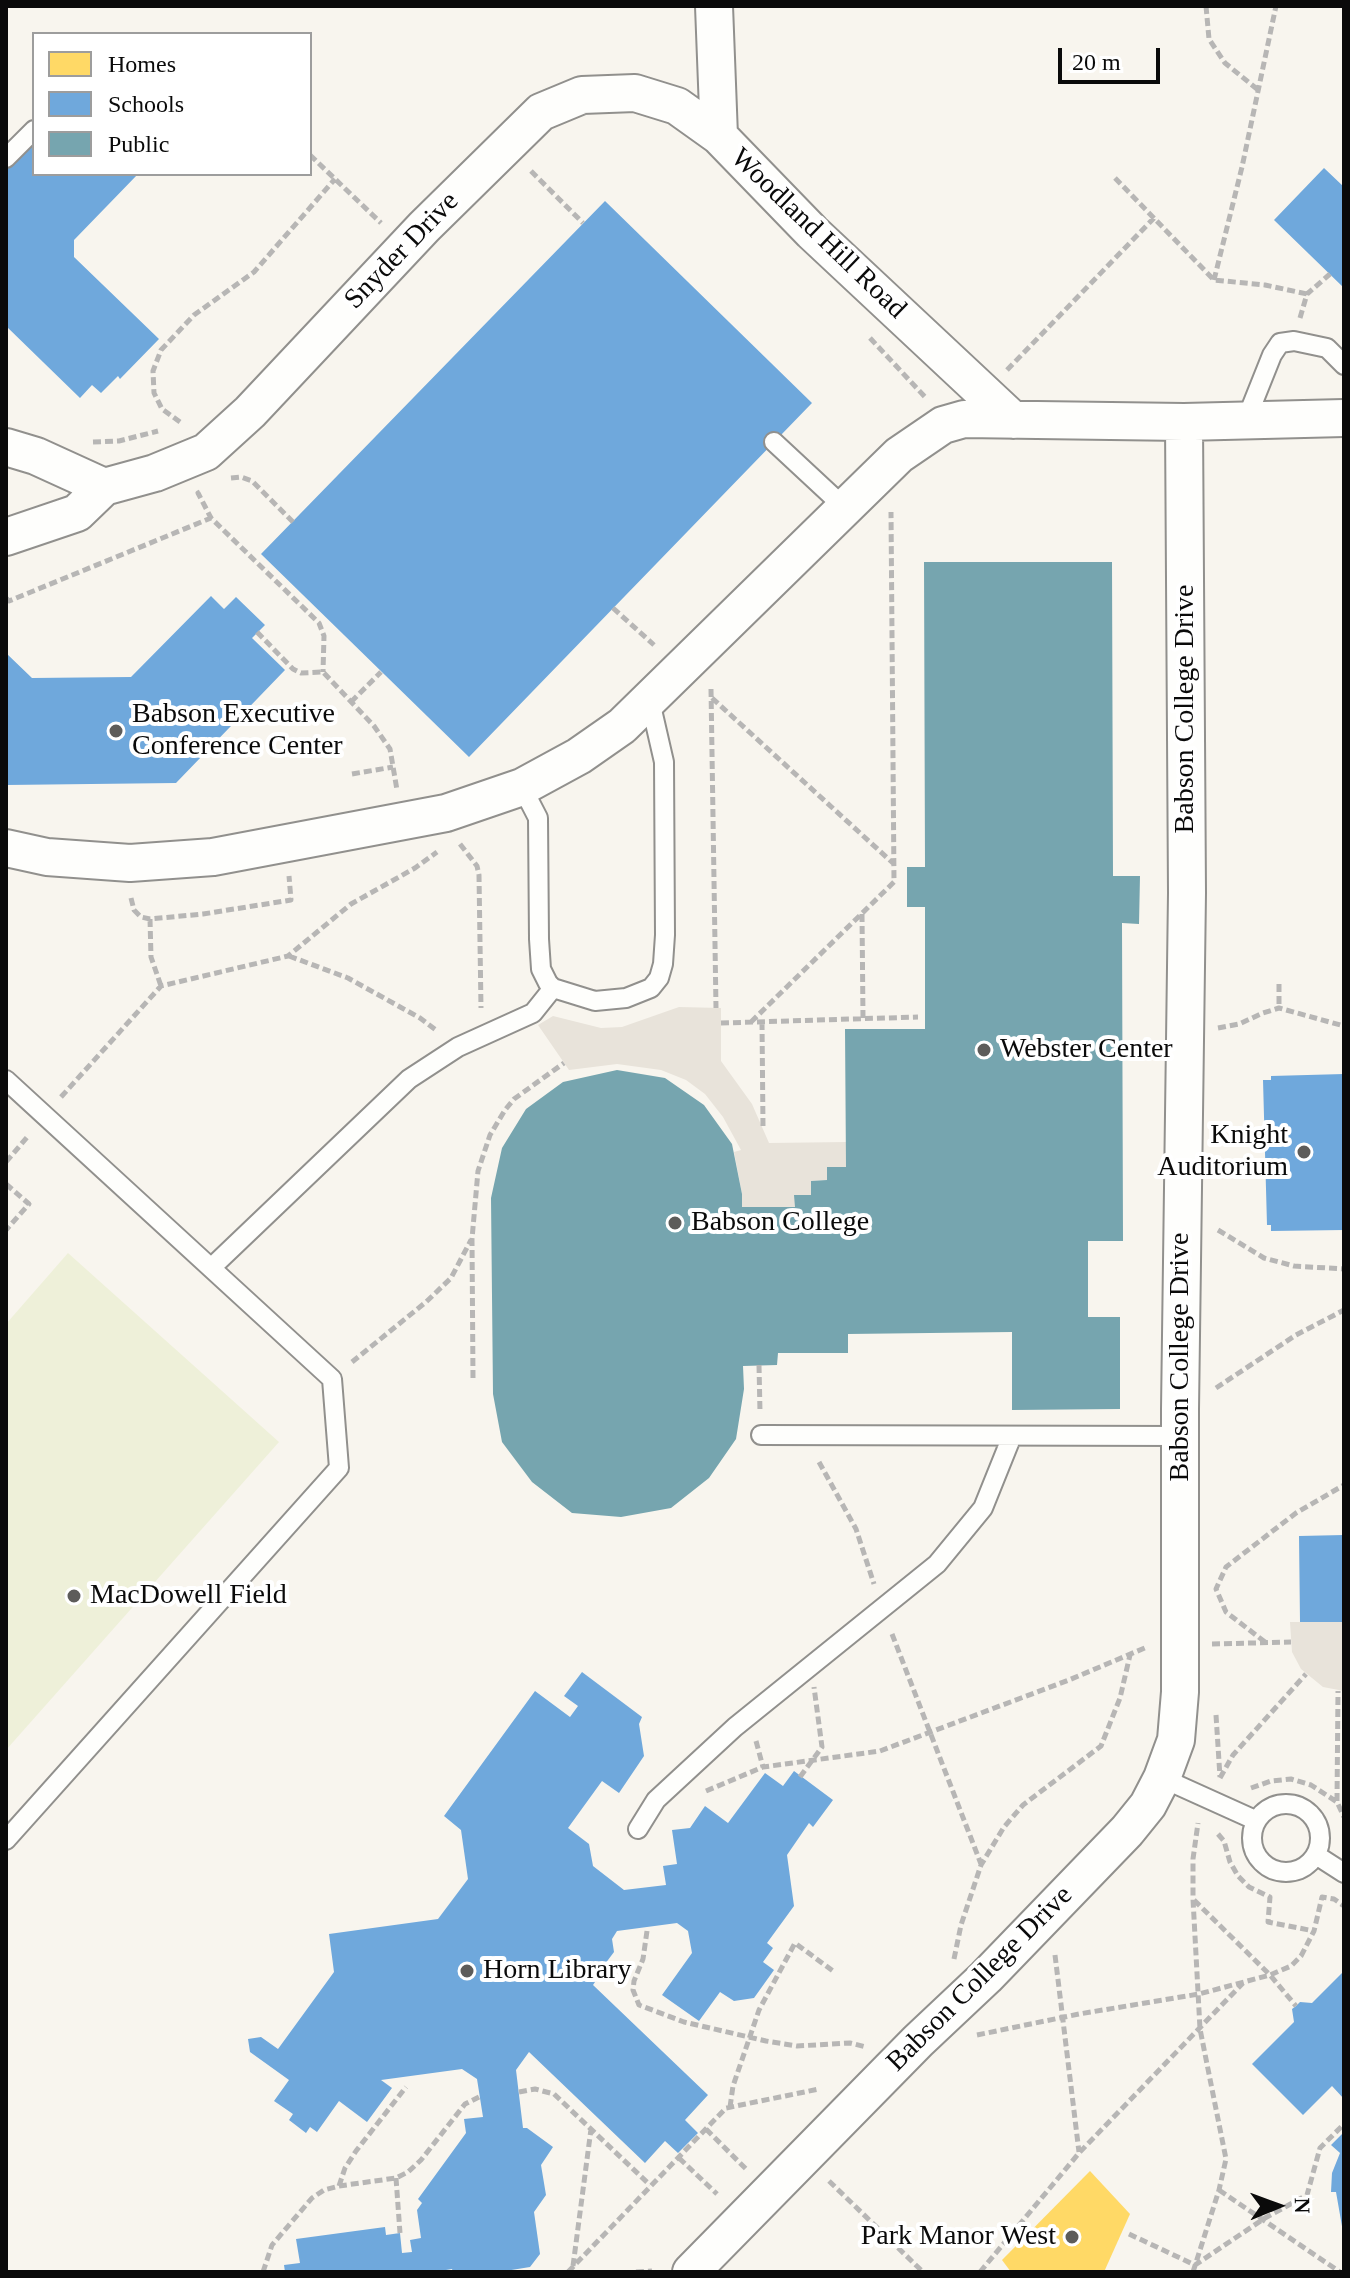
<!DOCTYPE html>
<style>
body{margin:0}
#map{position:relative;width:1350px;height:2278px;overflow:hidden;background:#f8f5ee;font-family:"Times New Roman",serif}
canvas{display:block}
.frame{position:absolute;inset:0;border:8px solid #0a0a0a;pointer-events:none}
.legend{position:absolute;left:32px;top:32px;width:280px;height:144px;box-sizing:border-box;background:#fff;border:2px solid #9d9d9d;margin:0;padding:10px 14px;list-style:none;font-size:24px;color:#0a0a0a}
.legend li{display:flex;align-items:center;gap:16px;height:40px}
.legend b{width:40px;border:2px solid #9d9d9d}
.north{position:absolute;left:1238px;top:2166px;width:80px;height:80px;-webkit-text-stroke:6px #fff;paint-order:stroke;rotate:89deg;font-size:22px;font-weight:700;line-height:32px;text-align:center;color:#0a0a0a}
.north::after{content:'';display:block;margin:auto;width:28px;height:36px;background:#0a0a0a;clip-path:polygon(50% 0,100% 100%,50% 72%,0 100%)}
.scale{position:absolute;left:1058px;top:48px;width:102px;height:36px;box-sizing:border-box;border:4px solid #0a0a0a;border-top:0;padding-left:10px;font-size:24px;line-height:28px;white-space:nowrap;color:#0a0a0a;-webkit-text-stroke:6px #fff;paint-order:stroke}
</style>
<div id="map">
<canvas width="1350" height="2278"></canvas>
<div class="frame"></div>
<ul class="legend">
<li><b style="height:22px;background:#ffd966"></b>Homes</li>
<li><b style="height:22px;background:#6fa8dc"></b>Schools</li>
<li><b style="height:22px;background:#76a5af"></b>Public</li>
</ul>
<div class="north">N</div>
<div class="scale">20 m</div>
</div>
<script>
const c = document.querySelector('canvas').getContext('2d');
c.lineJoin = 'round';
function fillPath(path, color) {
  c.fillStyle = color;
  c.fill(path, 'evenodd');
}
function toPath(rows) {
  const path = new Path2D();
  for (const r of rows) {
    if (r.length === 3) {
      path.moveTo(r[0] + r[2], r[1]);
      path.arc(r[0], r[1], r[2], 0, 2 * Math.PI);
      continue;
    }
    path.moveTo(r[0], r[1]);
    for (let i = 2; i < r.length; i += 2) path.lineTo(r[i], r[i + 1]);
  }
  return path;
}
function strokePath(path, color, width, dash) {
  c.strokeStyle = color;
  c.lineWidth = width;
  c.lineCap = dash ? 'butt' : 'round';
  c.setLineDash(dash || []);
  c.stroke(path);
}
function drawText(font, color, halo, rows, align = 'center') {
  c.font = font + ' "Times New Roman",serif';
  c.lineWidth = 8;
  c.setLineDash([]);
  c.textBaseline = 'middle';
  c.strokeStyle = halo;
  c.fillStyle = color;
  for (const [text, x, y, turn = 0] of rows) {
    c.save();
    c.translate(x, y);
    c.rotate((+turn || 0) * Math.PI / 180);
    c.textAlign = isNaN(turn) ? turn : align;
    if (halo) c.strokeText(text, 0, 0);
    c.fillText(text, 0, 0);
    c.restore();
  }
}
fillPath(toPath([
 [68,1253,279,1442,6,1750,6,1324]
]), '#eef0d9');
fillPath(toPath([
 [679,1007,721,1008,721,1061,752,1104,769,1143,846,1142,846,1167,827,1167,827,1180,811,1181,811,1195,795,1195,795,1207,742,1207,742,1194,734,1152,741,1150,723,1117,705,1094,686,1080,661,1070,617,1064,569,1070,538,1025,553,1016,601,1028,622,1027],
 [1290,1622,1344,1622,1344,1691,1323,1687,1301,1669,1292,1652]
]), '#e8e3da');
fillPath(toPath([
 [1090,2171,1130,2214,1104,2272,1011,2272,1002,2260]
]), '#ffd966');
fillPath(toPath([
 [34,140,34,174,138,174,74,240,74,257,159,339,120,379,118,376,101,393,92,385,80,398,6,326,6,169],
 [1324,168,1344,187,1344,288,1274,220],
 [605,201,812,403,469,757,261,554],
 [211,596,224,609,236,597,265,625,252,638,285,670,176,783,6,785,6,653,32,678,131,677],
 [1344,1074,1344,1230,1271,1231,1271,1225,1267,1225,1263,1080,1271,1080,1271,1076],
 [1344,1535,1344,1622,1300,1622,1299,1536],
 [582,1672,642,1717,639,1724,644,1756,619,1793,602,1781,568,1828,589,1844,593,1866,624,1890,666,1885,663,1866,677,1864,672,1830,690,1828,705,1806,728,1823,765,1773,783,1786,794,1771,833,1800,813,1827,809,1823,787,1855,794,1906,767,1943,773,1948,763,1962,774,1970,754,1998,734,2001,720,1992,699,2021,662,1995,692,1953,688,1931,677,1923,617,1931,612,1939,614,1952,593,1980,595,1982,593,1985,708,2095,685,2120,698,2133,678,2153,665,2141,645,2163,529,2052,516,2070,523,2128,527,2128,553,2147,541,2165,546,2195,534,2212,540,2254,530,2267,499,2272,453,2272,452,2269,434,2272,285,2272,284,2265,300,2263,296,2239,385,2227,386,2235,400,2233,402,2253,412,2252,410,2240,421,2238,417,2210,422,2203,418,2199,466,2133,464,2119,483,2117,477,2079,462,2069,381,2080,392,2088,367,2122,339,2101,317,2132,310,2127,306,2133,289,2120,293,2114,274,2101,289,2080,250,2052,248,2039,261,2037,278,2049,334,1972,329,1934,438,1919,468,1879,461,1830,444,1816,535,1691,570,1717,578,1706,564,1696],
 [1344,1971,1344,2099,1332,2086,1303,2115,1252,2064,1294,2022,1292,2009,1296,2006,1300,2002,1312,2003],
 [1344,2132,1344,2232,1343,2232,1336,2192,1331,2192,1332,2173,1340,2153,1331,2145]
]), '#6fa8dc');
fillPath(toPath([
 [924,562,1112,562,1113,876,1140,876,1139,924,1122,923,1123,1241,1088,1241,1088,1317,1120,1317,1120,1409,1012,1410,1012,1332,848,1334,848,1353,778,1353,777,1365,743,1366,744,1389,736,1439,709,1478,671,1508,621,1517,572,1513,532,1482,502,1442,493,1394,491,1198,502,1148,526,1109,563,1082,617,1070,665,1078,704,1105,732,1144,742,1194,742,1207,795,1207,794,1195,811,1195,811,1181,827,1180,827,1167,846,1167,845,1029,925,1029,925,907,907,907,907,867,925,867]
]), '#76a5af');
const lane = toPath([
 [6,158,34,130],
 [1246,420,1272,355,1280,343,1294,341,1327,348,1344,365],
 [774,442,845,508],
 [522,787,538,818,539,939,541,969,548,983,553,988,595,1001,626,998,651,988,659,978,663,964,665,935,664,762,650,701],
 [6,1080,332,1379,339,1468,6,1840],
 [211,1268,409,1079,458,1047,533,1013,553,988],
 [761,1435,1180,1436],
 [1162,1778,1255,1820],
 [1286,1838,34],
 [638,1829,656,1800,735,1727,937,1564,983,1508,1012,1436],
 [1316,1855,1344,1873]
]);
const street = toPath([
 [714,6,719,136,812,232,1013,420],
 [1184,422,1344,418],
 [6,447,36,456,104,487],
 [6,537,77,513,104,487,155,473,206,452,250,412,424,227,541,112,582,95,635,93,677,106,719,136],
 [6,848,47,857,130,863,213,857,446,813,522,787,579,756,622,726,899,455,943,425,964,419,1184,422,1187,893,1180,1409,1180,1692,1176,1740,1162,1778,1148,1805,1127,1831,986,1977,918,2041,691,2272]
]);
strokePath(lane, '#91908d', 22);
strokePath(street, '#91908d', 40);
strokePath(toPath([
 [1206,6,1209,39,1225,63,1257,89],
 [310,155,381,223],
 [531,171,583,223],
 [1115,178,1214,280,1265,285,1307,294],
 [1214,280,1242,167,1276,6],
 [1300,318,1307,294,1330,274],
 [870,338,926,398],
 [1007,370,1154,218],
 [180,422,162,409,154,393,153,371,161,350,194,315,254,272,335,179],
 [93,442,119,441,158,431],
 [231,478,241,477,252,481,293,522],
 [200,492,198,493,211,518,319,623,324,636,323,672],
 [6,598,9,601,211,518],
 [613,608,654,645],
 [257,632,293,669,301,673,323,672,374,726,390,749,397,790],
 [711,689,716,1008],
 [712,698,894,864],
 [351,702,381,672],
 [352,774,393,767],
 [460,844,477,866,479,875,481,1008],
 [131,898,134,910,141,917,150,919,203,914,291,900,289,876],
 [862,914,863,1018],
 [150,919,151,957,161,986],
 [289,956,348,978,420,1018,436,1030],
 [1279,984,1279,1008],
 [751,1022,894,882,891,512],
 [762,1022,763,1127],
 [721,1023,918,1017],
 [1218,1028,1239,1024,1263,1013,1279,1008,1344,1026],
 [61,1097,161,986,288,956,351,904,415,868,437,852],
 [6,1162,29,1135],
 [6,1184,29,1204,6,1230],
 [1218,1230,1264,1258,1294,1266,1344,1269],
 [352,1362,426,1302,451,1278,471,1240],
 [759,1365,760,1412],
 [473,1378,472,1239,478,1171,490,1135,505,1110,514,1099,564,1063],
 [1216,1388,1296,1335,1344,1310],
 [819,1462,856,1529,874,1584],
 [892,1634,981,1864],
 [1265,1642,1226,1612,1216,1589,1226,1567,1296,1513,1344,1485],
 [1212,1644,1291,1642],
 [1216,1715,1220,1777],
 [756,1741,763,1767],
 [1220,1778,1233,1755,1306,1674],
 [1251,1788,1271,1781,1291,1779,1311,1785,1337,1802,1344,1817],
 [706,1791,763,1767,880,1751,1069,1680,1147,1647],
 [1337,1801,1338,1691],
 [1218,1834,1224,1841,1230,1862,1238,1876,1249,1887,1270,1897,1268,1922,1314,1931],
 [1194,1900,1270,1975,1296,2006],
 [647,1931,643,1959,634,1981,633,1990,639,2005,684,2022,766,2041,797,2046,850,2043,866,2047],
 [1055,1955,1079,2152],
 [954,1959,961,1925,981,1865,1004,1827,1023,1805,1101,1746,1120,1698,1130,1655],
 [977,2035,1079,2014,1199,1994,1270,1975,1291,1966,1301,1956,1314,1931,1322,1897,1334,1899,1344,1906],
 [519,2092,535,2089,554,2094,650,2185],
 [730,2107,733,2086,759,2010,795,1943,833,1971],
 [706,2129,747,2170],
 [679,2158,717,2194],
 [396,2178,400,2233],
 [829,2181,923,2272],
 [339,2186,345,2168,356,2151,406,2087],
 [1219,2190,1340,2272],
 [1129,2234,1195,2265,1265,2218,1307,2195,1320,2148,1344,2124],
 [573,2266,591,2129],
 [263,2272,272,2245,312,2198,324,2190,339,2186,396,2178,408,2172,421,2160,465,2104,479,2097],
 [568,2272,726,2108,819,2089],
 [636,2272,652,2271],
 [980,2272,1079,2153,1243,1983],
 [1193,2272,1219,2190,1226,2159,1200,2029,1193,1899,1193,1859,1198,1823]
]), '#b7b6b5', 5, [8, 4]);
strokePath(lane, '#fefefc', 18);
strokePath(street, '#fefefc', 36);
strokePath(toPath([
 [800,1777,822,1747,814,1687]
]), '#b7b6b5', 5, [8, 4]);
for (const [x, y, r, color] of [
 [116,731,8,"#5d5c5a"],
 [984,1050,8,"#5d5c5a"],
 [1304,1152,8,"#5d5c5a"],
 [675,1223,8,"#5d5c5a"],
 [74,1596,8,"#5d5c5a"],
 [467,1971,8,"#5d5c5a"],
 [1072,2237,8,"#5d5c5a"]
]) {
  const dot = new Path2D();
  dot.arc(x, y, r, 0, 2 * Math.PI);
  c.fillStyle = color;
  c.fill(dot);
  strokePath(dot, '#fff', 3);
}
drawText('28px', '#0a0a0a', '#fff', [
 ["Woodland Hill Road",818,234,44],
 ["Snyder Drive",402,251,-46],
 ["Babson College Drive",1186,709,-90],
 ["Babson College Drive",1181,1357,-90],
 ["Babson College Drive",980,1979,-45]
]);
drawText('28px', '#0a0a0a', '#fff', [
 ["Babson Executive",132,715],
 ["Conference Center",132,747],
 ["Webster Center",1000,1050],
 ["Knight",1288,1136,"right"],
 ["Auditorium",1288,1168,"right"],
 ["Babson College",691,1223],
 ["MacDowell Field",90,1596],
 ["Horn Library",483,1971],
 ["Park Manor West",1056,2237,"right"]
], 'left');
</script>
